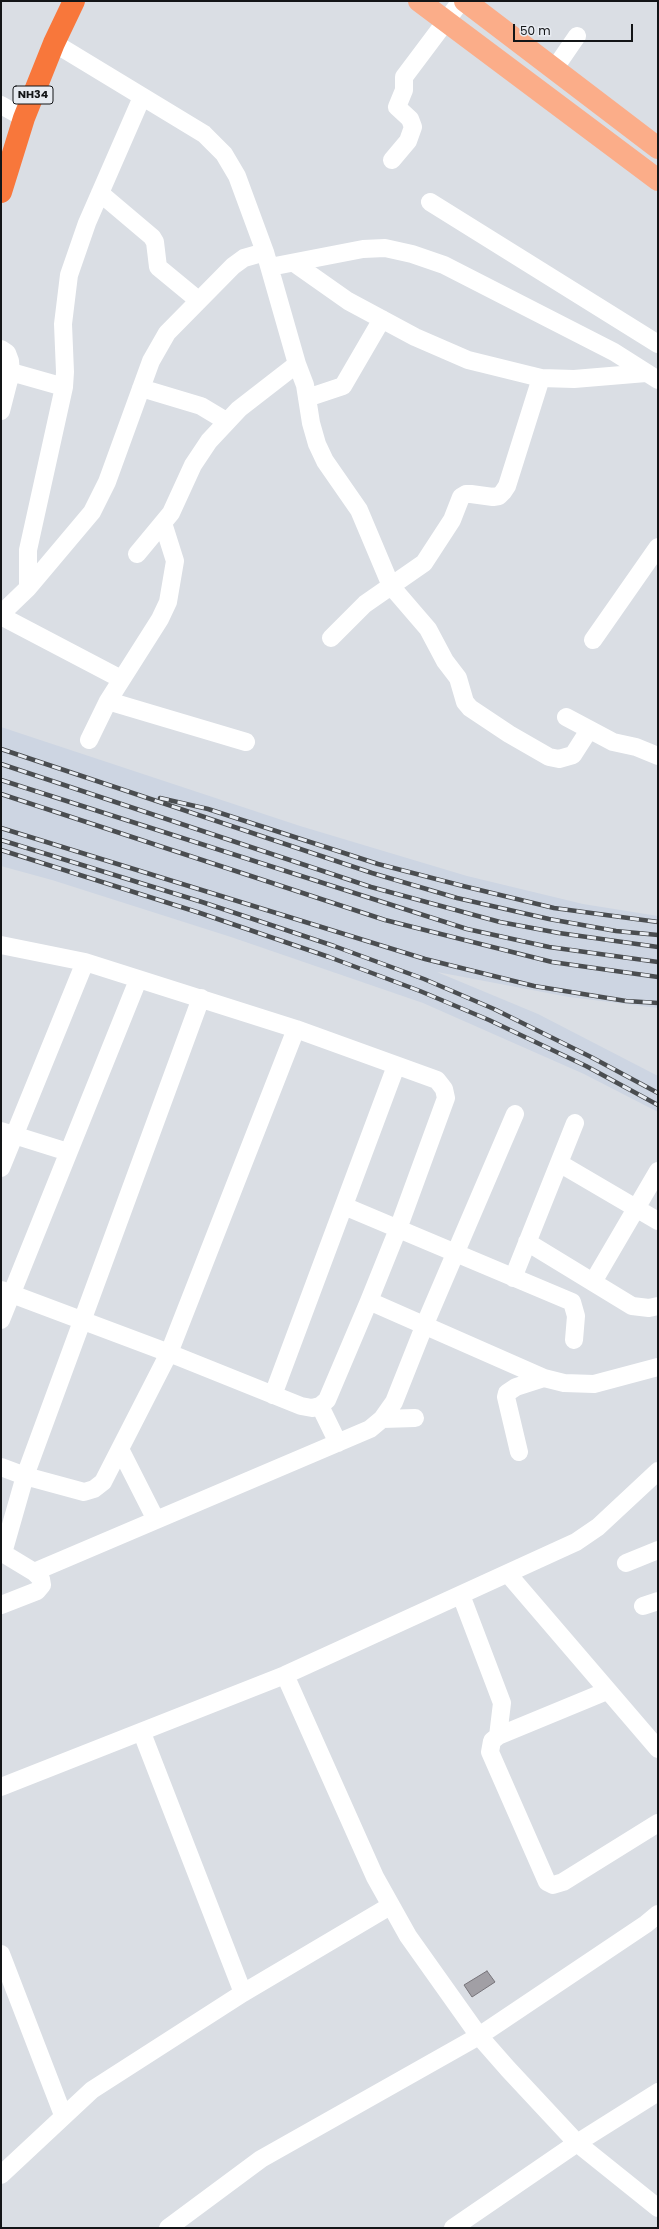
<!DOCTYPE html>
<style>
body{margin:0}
#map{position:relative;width:659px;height:2229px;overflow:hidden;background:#dadee4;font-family:Poppins,sans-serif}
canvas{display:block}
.frame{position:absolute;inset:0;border:2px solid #131517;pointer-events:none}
.scale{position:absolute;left:513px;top:24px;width:120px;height:18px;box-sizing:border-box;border:2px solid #131517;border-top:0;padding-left:5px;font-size:12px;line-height:14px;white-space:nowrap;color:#131517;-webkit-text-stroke:3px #e8ecf2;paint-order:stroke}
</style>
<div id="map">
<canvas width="659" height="2229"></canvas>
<div class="frame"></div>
<div class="scale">50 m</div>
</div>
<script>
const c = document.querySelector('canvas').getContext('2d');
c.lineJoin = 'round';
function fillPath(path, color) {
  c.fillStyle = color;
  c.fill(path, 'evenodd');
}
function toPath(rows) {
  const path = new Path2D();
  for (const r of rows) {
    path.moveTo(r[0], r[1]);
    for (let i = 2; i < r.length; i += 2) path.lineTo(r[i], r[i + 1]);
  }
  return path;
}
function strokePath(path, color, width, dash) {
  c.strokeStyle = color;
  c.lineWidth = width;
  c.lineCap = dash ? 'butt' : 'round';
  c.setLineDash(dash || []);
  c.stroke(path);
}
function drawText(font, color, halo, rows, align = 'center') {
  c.font = font + ' Poppins,sans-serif';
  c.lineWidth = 3;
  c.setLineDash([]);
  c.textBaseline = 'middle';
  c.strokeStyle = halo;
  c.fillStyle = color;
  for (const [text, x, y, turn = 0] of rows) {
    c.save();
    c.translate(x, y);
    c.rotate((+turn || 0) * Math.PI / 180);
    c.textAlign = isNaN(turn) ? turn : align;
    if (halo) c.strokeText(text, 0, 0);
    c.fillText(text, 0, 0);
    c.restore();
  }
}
fillPath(toPath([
 [1,727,300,826,467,876,583,904,658,916,658,1008,569,997,437,972,538,1014,658,1076,658,1112,584,1074,423,1003,231,937,52,880,1,866]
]), '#cdd5e2');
const building = toPath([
 [487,1971,495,1982,472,1997,464,1985,487,1971]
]);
fillPath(building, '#a19fa5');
strokePath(building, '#767379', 1);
strokePath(toPath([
 [54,43,204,134,224,154,237,176,265,252,297,364,305,385,311,423,317,444,325,461,359,510,391,586,428,629,445,661,458,678,465,702,470,708,509,734,549,757,559,759,573,755,589,730],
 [555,68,577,36],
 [1,105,24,118],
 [392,160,408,141,413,127,410,119,397,107,404,90,404,77,461,1],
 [100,193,152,237,155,242,158,267,198,300],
 [430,202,658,344],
 [294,263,348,301,415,337,468,360,541,378,574,379,646,373],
 [270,267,363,249,385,248,412,254,444,265,614,352,658,380],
 [1,349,7,353,10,361,11,372,1,411],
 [11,372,64,387],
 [141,388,201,406,226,421],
 [307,398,343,386,382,319],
 [137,554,171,513,193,465,209,441,239,409,297,364],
 [28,588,28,550,64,387,65,372,63,324,69,275,87,223,142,97],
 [1,614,28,588,92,512,107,482,151,361,167,333,233,266,244,258,265,252],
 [1,616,121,679],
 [331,638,365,604,424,563,452,520,461,497,466,494,471,494,493,497,499,496,503,492,507,486,541,378],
 [593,640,658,547],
 [108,701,246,742],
 [566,717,613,742,636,747,658,756],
 [89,740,108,701,160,619,168,602,175,561,163,523],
 [1,945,85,962,296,1029,437,1080,444,1089,446,1098,398,1229,369,1301,327,1400,320,1406,312,1408,301,1406,169,1353,1,1290],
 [1,1131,68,1152],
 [559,1163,658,1221],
 [1,1168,85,962],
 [344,1206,572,1302,576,1316,574,1340],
 [527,1242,632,1306,649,1308,658,1306],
 [513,1278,575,1123],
 [593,1282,658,1171],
 [369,1301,544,1378,564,1383,594,1384,658,1367],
 [1,1320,138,980],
 [273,1395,396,1066],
 [320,1406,338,1443],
 [382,1419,415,1418],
 [120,1449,156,1520],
 [519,1452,506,1397,507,1393,516,1387,544,1378],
 [1,1467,25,1476,201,998],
 [1,1552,34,1572,41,1579,42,1585,37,1591,1,1605],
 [1,1554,3,1553,25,1476,84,1492,94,1489,103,1482,169,1353,296,1029],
 [626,1563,658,1550],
 [34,1572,370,1429,382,1419,394,1402,425,1324,515,1114],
 [508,1574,658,1749],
 [461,1595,502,1703,498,1736],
 [643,1606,658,1601],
 [285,1675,375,1877,408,1936,479,2036,508,2069,577,2143,658,2208],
 [607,1691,498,1736,492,1741,490,1752,547,1882,553,1885,563,1882,658,1823],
 [142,1733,243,1993],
 [1,1787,285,1675,576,1542,598,1527,658,1471],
 [1,1954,63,2115],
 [1,2175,92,2090,243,1993,390,1906],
 [168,2228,261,2159,479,2036,646,1924,658,1914],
 [453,2228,577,2143,658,2092]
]), '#fff', 18);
strokePath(toPath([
 [419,1,658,180],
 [465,1,658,148]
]), '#fbad89', 22);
strokePath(toPath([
 [1,192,24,118,54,43,74,1]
]), '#f8773b', 22);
const rail = toPath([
 [1,749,372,873,457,898,549,919,616,931,658,935],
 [1,764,371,887,500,922,559,933,658,947],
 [1,780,467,929,549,947,658,962],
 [1,794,385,920,552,962,658,977],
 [160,798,208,809,378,864,463,886,554,908,658,922],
 [1,828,425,959,534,986,626,1001,658,1003],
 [1,840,202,902,334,946,424,979,494,1009,591,1057,658,1093],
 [1,850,200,913,329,957,420,991,489,1020,586,1066,658,1105]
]);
strokePath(rail, '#4a4d50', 4.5);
strokePath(rail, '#e8ecf2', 3, [9]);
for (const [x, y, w] of [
 [33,95,40]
]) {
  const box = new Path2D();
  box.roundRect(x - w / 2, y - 9, w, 18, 3);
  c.fillStyle = '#e8ecf2';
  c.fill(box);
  strokePath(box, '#131517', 1);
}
drawText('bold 11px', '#131517', null, [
 ["NH34",33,95]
]);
</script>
